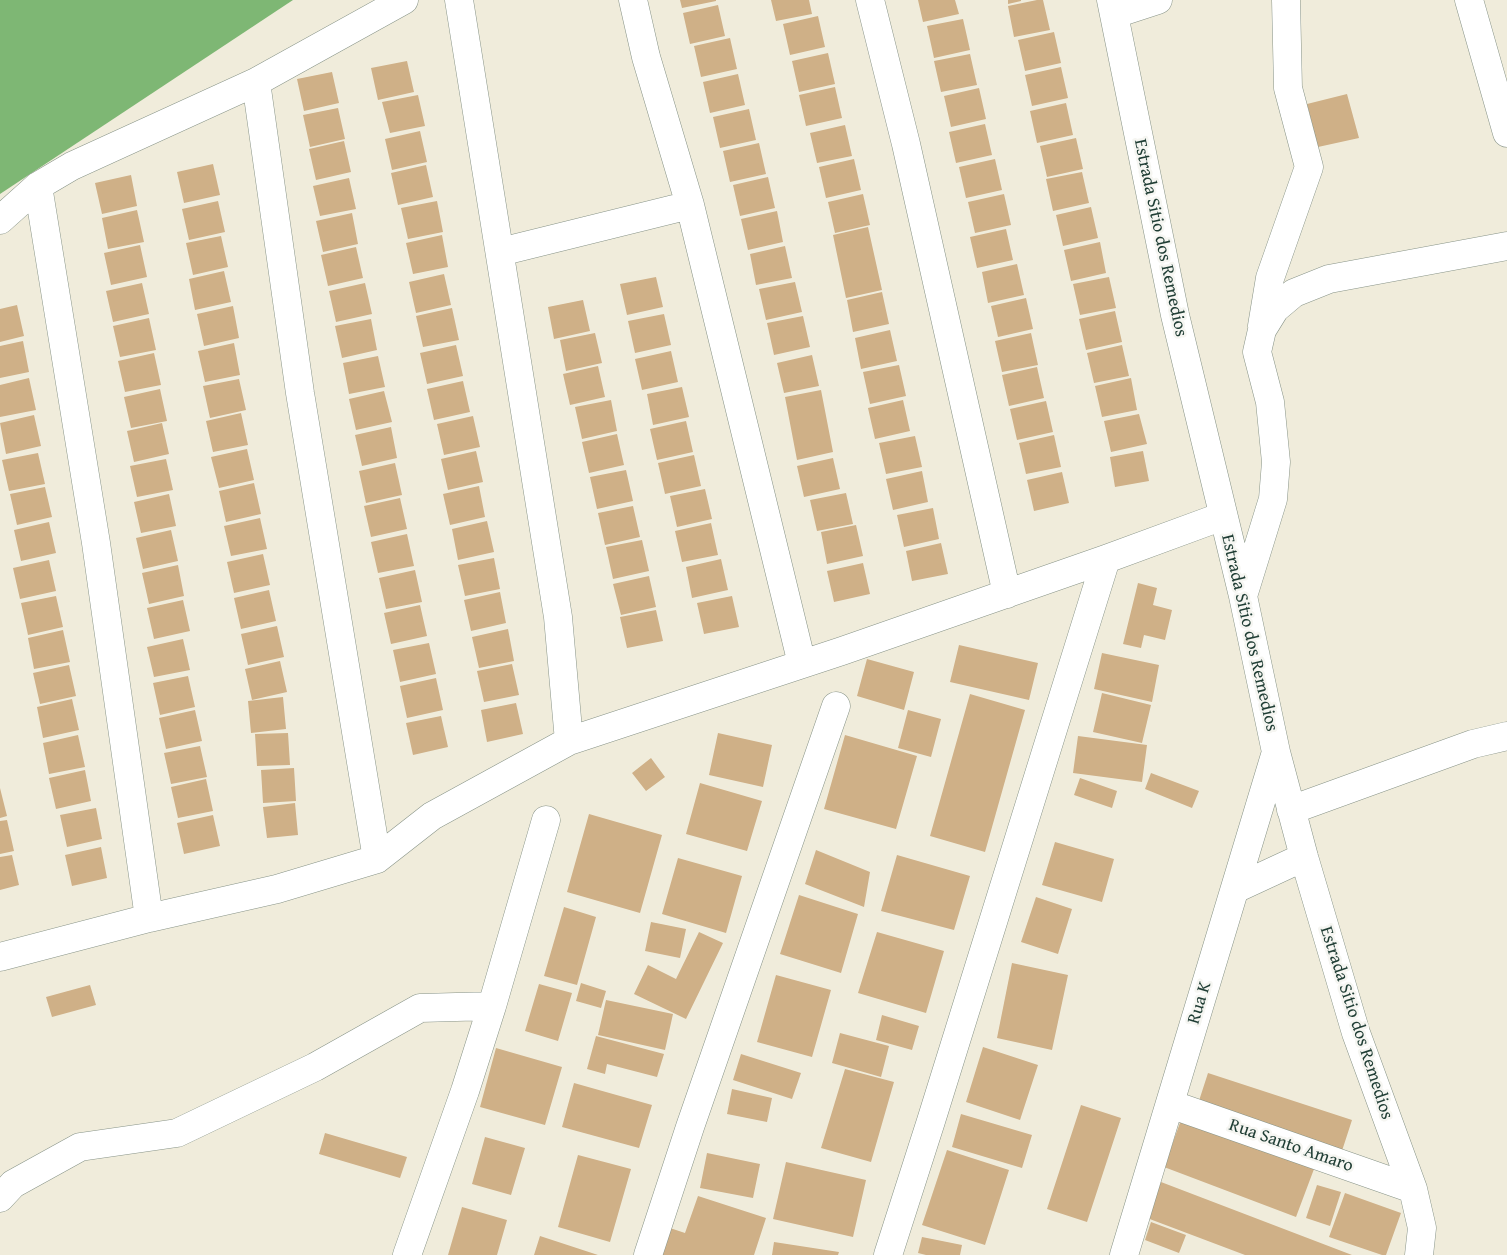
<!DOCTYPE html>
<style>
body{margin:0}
canvas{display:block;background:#f0ecdb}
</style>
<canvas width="1507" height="1255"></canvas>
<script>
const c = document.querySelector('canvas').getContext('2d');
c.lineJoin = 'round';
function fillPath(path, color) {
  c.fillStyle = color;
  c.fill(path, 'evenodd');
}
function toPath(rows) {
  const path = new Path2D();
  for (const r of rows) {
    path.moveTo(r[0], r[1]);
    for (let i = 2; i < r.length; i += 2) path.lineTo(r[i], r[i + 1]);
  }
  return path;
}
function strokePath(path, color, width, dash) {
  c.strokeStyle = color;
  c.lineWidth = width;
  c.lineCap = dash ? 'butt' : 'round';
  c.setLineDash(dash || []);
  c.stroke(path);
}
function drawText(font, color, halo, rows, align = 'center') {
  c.font = font + ' "Gentium Book Plus",serif';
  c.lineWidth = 5;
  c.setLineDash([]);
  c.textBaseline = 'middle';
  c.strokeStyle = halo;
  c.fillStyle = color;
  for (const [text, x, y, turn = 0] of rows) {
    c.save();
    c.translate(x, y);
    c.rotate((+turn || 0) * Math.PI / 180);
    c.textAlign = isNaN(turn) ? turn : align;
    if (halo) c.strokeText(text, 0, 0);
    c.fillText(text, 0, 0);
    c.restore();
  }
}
fillPath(toPath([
 [0,0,293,0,0,194]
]), '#7eb774');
fillPath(toPath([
 [680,0,716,0,716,1,682,8],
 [771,0,809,0,812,14,776,21],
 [918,0,955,0,959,14,923,22],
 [1008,0,1021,0,1021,1,1008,4],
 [1037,0,1043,0,1050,30,1014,37,1008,6],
 [718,5,725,36,690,44,683,13],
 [818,16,825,47,790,55,783,24],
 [963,19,970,50,934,58,927,26],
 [1054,32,1061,63,1025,71,1018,40],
 [730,38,737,69,701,77,694,46],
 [828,53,835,84,799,92,792,61],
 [970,54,977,85,941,92,934,61],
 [407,61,414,92,378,100,371,68],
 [1061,67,1068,98,1032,106,1025,75],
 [332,72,339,103,304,111,297,79],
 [738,74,745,105,710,113,703,82],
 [835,87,842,118,806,126,799,95],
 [979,88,986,119,951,127,944,96],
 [1347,94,1359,138,1318,147,1307,104],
 [418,95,425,126,390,133,382,102],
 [1066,103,1073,135,1037,143,1030,111],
 [338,108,345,139,310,147,303,115],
 [749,109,756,140,720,148,713,117],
 [985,124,992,155,956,163,949,132],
 [845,125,852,156,817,163,810,133],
 [420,131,427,162,392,170,385,139],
 [1076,138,1083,169,1047,177,1040,146],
 [344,141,351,172,316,180,309,149],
 [759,143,766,174,730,182,723,151],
 [854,159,861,190,826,198,819,167],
 [995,159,1002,190,966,198,959,167],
 [213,164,220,195,184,203,177,172],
 [426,165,433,197,398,205,391,173],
 [1082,172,1089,203,1053,211,1046,179],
 [131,175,137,206,102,214,95,183],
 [768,177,775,208,740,216,733,185],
 [349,178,356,209,320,216,313,186],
 [863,194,870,225,835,233,828,202],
 [1004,194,1011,225,975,233,968,202],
 [218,201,225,232,189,240,182,209],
 [437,201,443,232,408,239,401,208],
 [1091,207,1098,238,1063,246,1056,215],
 [137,210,144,242,108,249,102,218],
 [777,211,783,242,748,250,741,219],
 [352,213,358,244,323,252,316,221],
 [868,227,882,290,846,298,833,235],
 [1006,229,1013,260,977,268,970,237],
 [442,235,448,267,413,274,406,243],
 [221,236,228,267,193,275,186,243],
 [1100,242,1106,273,1071,281,1064,250],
 [140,245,147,277,111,285,104,253],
 [785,246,792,278,756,285,750,254],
 [356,247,363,278,328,286,321,255],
 [1017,264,1024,295,988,303,982,272],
 [224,271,231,302,195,310,189,279],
 [444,274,451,305,416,313,409,282],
 [656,277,663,307,627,315,620,284],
 [1109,277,1116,308,1080,315,1073,284],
 [795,282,802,312,766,320,759,289],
 [142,283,149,314,113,322,106,291],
 [365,283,372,314,336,322,329,291],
 [882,292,889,324,853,332,847,300],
 [1026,298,1033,329,998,337,991,306],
 [583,300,590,331,554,339,548,307],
 [17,305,24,336,0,342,0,309],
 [233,306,239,338,204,346,197,314],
 [452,308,459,340,423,347,416,316],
 [1115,311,1122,342,1086,350,1079,319],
 [664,314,671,345,635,353,628,321],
 [803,316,810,347,774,355,767,323],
 [149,318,156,350,120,357,113,326],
 [371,319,377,350,342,358,335,326],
 [890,330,897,361,861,369,855,338],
 [595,333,602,363,566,371,560,340],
 [1031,333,1038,365,1002,372,995,341],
 [23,341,29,372,0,378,0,346],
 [234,343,240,375,205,382,198,351],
 [456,345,463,376,427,384,420,353],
 [1122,345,1129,376,1094,383,1087,353],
 [671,351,678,382,642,390,635,359],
 [154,353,161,385,125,392,118,361],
 [812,355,819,386,784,393,777,363],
 [378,356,385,387,349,394,343,363],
 [899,365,906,396,870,404,863,372],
 [598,366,605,397,570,405,563,374],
 [1037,367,1044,398,1009,406,1002,375],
 [29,378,36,410,0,417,0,385],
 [1131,378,1137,410,1102,417,1095,386],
 [239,379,246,410,210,418,203,386],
 [463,381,470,412,434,420,427,389],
 [682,387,689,417,653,425,647,394],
 [160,389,167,421,131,428,124,397],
 [821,390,833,452,797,460,785,397],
 [384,391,392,422,356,430,349,399],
 [611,400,617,431,582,439,575,407],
 [903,400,910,431,875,439,868,408],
 [1046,401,1053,432,1017,440,1010,409],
 [241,413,248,445,213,452,206,421],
 [1139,414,1147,444,1111,452,1104,421],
 [34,415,41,446,6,454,0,423],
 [473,416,480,447,444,455,437,424],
 [686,421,693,452,657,460,650,429],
 [162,423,169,454,134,462,127,431],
 [391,427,397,458,362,466,355,435],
 [617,434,624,465,589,473,582,442],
 [1054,435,1061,467,1026,474,1019,443],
 [915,436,922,467,886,474,879,443],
 [247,449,254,480,219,488,211,457],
 [476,451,483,482,448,490,441,459],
 [1143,451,1149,481,1115,487,1110,457],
 [38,453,45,484,9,491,2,460],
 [694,455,701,486,665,494,658,463],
 [833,458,840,489,804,497,797,466],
 [166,459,173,490,137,497,130,466],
 [395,463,402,495,366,503,359,471],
 [626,470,633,501,597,509,590,477],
 [922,471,928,502,893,510,886,479],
 [1062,472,1069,503,1034,511,1027,480],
 [254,483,261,514,226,522,219,491],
 [479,486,485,517,450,525,443,494],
 [45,487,52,517,17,525,10,494],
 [705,489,712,519,677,527,670,496],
 [846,493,853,524,817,531,810,500],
 [169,494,176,526,141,533,134,502],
 [400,498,407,529,371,537,364,506],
 [633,506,640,537,605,545,598,513],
 [933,508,939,539,904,547,897,515],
 [260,518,267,549,231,556,224,526],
 [487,521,494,552,458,560,452,529],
 [49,522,56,553,21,561,14,530],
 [711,523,718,555,682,562,675,531],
 [856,525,863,556,827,564,821,532],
 [171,530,178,561,143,569,136,538],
 [407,534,414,566,378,573,371,542],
 [642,540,649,571,613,579,606,547],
 [941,543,948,574,912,581,906,551],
 [263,554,270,585,234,593,227,562],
 [494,558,500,589,465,596,458,565],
 [721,559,728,590,692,598,686,567],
 [49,560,56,591,20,599,13,568],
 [863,563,870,594,834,602,827,571],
 [178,565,184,596,149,604,142,573],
 [415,570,422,602,386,609,379,578],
 [649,576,656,607,621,615,613,584],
 [1138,583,1157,588,1153,605,1172,610,1165,640,1144,635,1141,648,1123,644],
 [269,590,276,621,241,629,234,598],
 [500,592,506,623,471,631,464,600],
 [56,596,63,627,28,635,21,603],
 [732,596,739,627,704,634,697,603],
 [183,600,190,631,154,639,147,608],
 [420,605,427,636,391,644,384,613],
 [656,610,663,641,627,648,620,617],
 [277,626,284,657,248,665,241,634],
 [508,629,514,661,479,668,472,637],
 [63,630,70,662,34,669,28,638],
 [183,639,190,670,154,677,147,647],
 [429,643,436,674,400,682,393,650],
 [959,645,1038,663,1029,700,950,682],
 [1102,653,1159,665,1152,702,1094,689],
 [867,659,914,672,904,710,857,696],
 [280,661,287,692,252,700,245,669],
 [512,664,519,695,484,702,477,671],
 [69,665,76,696,40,704,33,673],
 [188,676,195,707,160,715,153,683],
 [436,678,443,710,407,718,400,686],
 [1102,693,1151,705,1142,743,1093,732],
 [970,694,1025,710,985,852,930,836],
 [283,697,286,729,251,733,248,701],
 [72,699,79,730,43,738,37,707],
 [516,703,523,734,487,742,481,710],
 [195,710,202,741,166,749,159,718],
 [908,710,941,719,931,757,898,748],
 [441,716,448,747,413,755,406,723],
 [288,733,290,765,257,766,255,734],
 [718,733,772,745,763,787,709,775],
 [78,735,85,767,49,774,43,743],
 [845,735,917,756,896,829,824,809],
 [1078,736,1147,745,1142,782,1073,773],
 [200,746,207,777,171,784,164,753],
 [651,758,665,777,646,791,632,773],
 [294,768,296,801,263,803,261,770],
 [85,770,91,801,56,809,49,778],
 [1151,773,1199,791,1192,808,1145,789],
 [1080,778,1117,791,1112,808,1074,795],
 [206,779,213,811,178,818,171,787],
 [700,783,762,801,747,851,686,834],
 [0,788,7,816,0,818],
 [295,803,298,835,267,838,263,807],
 [96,808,102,839,67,847,60,815],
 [589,814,662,835,640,913,567,892],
 [213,815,220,846,184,854,177,823],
 [7,820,14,851,0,854,0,821],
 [1055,842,1114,859,1102,902,1042,885],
 [101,847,107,878,72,886,65,855],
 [816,850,870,872,864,907,805,884],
 [12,855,19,885,0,890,0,857],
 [897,855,970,876,954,930,881,911],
 [678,858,742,876,726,933,662,914],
 [799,895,858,914,841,973,780,954],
 [1036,897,1072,909,1058,954,1021,942],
 [564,907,596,917,577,985,544,976],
 [651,922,686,929,680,958,645,951],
 [699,932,723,943,686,1019,634,994,648,965,676,979],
 [877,932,944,951,926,1013,858,993],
 [1012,963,1068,975,1052,1050,997,1038],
 [776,975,831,990,812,1057,757,1042],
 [581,983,606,991,601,1008,576,1001],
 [539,984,572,993,558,1041,525,1031],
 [90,985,96,1005,52,1017,46,997],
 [606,1000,673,1014,665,1050,598,1035],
 [882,1015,919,1026,912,1050,876,1040],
 [840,1033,889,1046,881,1077,832,1063],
 [596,1036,664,1054,657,1077,607,1064,605,1074,587,1069],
 [983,1047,1038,1065,1020,1120,966,1102],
 [496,1048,562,1067,545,1125,480,1107],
 [741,1054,801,1073,792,1099,733,1080],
 [845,1069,894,1082,871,1162,821,1148],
 [1208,1073,1352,1120,1340,1157,1196,1110],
 [574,1083,652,1105,639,1148,562,1127],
 [732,1089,772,1098,767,1122,727,1114],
 [1081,1105,1121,1118,1087,1222,1047,1209],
 [961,1114,1032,1135,1022,1168,952,1147],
 [1181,1120,1314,1169,1296,1217,1164,1167],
 [325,1133,407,1157,400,1178,319,1154],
 [485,1137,525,1148,511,1195,472,1184],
 [947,1150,1009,1170,985,1245,922,1225],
 [707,1153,760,1164,753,1198,700,1188],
 [578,1155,631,1169,610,1242,558,1227],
 [786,1162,866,1180,853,1237,773,1219],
 [1161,1182,1352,1255,1245,1255,1147,1218],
 [1317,1185,1341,1192,1330,1226,1306,1218],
 [1345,1193,1401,1213,1386,1255,1382,1255,1329,1237],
 [698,1196,766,1218,754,1255,658,1255,667,1227,685,1233],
 [462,1207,507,1220,497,1255,448,1255],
 [1151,1222,1186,1235,1179,1253,1145,1240],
 [540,1236,598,1255,534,1255],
 [922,1237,962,1245,960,1255,926,1255,918,1253],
 [774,1242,839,1252,838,1255,772,1255]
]), '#cfb087');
const minor = toPath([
 [459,0,558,617,569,741],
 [633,0,646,57,690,205,802,664],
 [870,0,906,144,1007,594],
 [1111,0,1175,315,1243,596,1276,752,1304,857,1356,1033,1413,1189,1422,1228,1419,1255],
 [1469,0,1507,133],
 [1115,14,1158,0],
 [256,82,300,393,377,859],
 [38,186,96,543,149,918],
 [0,220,38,186,72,166,256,82,404,0],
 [500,252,690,205],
 [1262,326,1270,278,1309,167,1288,88,1286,0],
 [1243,596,1273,499,1276,462,1270,402,1257,352,1262,330,1275,309,1294,293,1329,279,1507,246],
 [1291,810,1473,744,1507,736],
 [1235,889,1304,857],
 [0,957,149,918,277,889,377,859,432,816,569,741,842,651,1106,559,1223,516],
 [1170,1104,1413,1189],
 [0,1198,13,1184,80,1147,177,1133,315,1067,420,1008,492,1006],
 [407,1255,465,1091,492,1006,546,820],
 [648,1255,690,1127,836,706],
 [888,1255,931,1121,1106,559],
 [1124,1255,1276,752]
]);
strokePath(minor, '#889488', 29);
strokePath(minor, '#fff', 28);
drawText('18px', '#1f3d34', '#f6f6f2', [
 ["Estrada Sitio dos Remedios",1160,238,78],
 ["Estrada Sitio dos Remedios",1249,633,77],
 ["Rua K",1200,1003,-73],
 ["Estrada Sitio dos Remedios",1356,1023,72],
 ["Rua Santo Amaro",1291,1146,19]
]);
</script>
